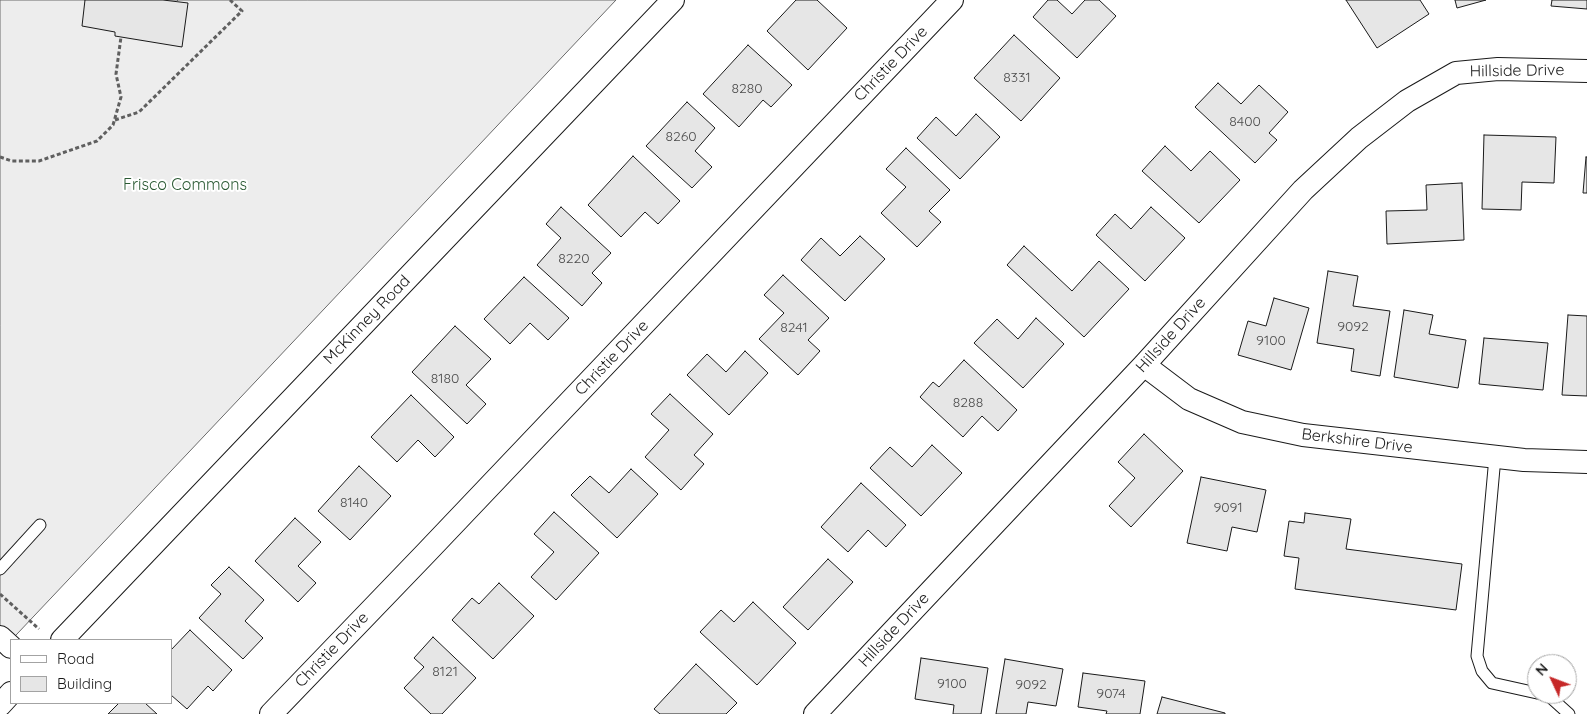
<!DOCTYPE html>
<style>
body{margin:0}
#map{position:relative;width:1587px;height:714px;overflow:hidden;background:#fff;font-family:Quicksand,sans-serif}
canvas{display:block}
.legend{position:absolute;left:10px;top:639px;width:162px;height:65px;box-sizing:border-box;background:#fff;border:1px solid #a3a3a3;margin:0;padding:6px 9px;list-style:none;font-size:15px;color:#1a1a1a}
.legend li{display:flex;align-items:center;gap:10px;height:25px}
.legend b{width:25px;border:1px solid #a3a3a3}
.north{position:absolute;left:1527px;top:654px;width:50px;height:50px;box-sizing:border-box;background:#fff;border:1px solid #a3a3a3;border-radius:50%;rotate:313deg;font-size:14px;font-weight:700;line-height:20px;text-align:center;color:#1a1a1a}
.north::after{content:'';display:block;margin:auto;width:18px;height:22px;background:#c62828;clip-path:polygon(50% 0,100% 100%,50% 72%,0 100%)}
</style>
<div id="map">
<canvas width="1587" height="714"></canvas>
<ul class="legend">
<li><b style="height:6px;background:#fff"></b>Road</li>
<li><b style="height:14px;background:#e6e6e6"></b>Building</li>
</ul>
<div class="north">N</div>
</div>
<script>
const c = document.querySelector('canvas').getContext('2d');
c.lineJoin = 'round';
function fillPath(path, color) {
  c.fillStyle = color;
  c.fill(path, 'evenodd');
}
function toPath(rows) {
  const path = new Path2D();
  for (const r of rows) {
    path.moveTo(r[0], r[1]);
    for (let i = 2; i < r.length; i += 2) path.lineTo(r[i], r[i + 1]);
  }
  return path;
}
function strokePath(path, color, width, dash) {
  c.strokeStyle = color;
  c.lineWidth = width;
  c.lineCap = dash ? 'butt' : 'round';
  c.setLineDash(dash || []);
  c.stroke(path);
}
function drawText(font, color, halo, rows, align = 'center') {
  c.font = font + ' Quicksand,sans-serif';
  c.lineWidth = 4;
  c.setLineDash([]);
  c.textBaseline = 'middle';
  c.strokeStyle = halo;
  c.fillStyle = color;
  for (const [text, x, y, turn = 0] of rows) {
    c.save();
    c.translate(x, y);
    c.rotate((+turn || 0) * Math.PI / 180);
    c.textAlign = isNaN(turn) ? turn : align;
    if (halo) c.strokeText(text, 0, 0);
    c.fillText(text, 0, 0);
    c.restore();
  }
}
const built = toPath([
 [0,0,616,0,0,652,0,0]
]);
fillPath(built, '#ededed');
strokePath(built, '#6a6a6a', 1);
const building = toPath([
 [85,0,163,0,188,3,182,47,115,36,115,32,82,26,85,0],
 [796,0,817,0,847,28,808,70,767,31,796,0],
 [1048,0,1057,0,1072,14,1085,0,1099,0,1116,16,1077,58,1033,17,1048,0],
 [1346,0,1420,0,1429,14,1377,48,1346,0],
 [1455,0,1486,0,1457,8,1455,0],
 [1552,0,1587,0,1587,9,1551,6,1552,0],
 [1014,35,1060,78,1021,121,974,78,1014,35],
 [748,45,792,85,771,107,763,100,739,127,703,94,748,45],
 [1218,83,1241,104,1259,85,1288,112,1269,133,1277,140,1255,163,1195,107,1218,83],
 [687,102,715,128,695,151,712,167,692,188,646,146,687,102],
 [976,114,1000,137,960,179,917,138,936,117,956,136,976,114],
 [1484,135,1556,137,1554,183,1522,182,1521,210,1482,209,1484,135],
 [1165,146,1191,171,1210,151,1240,180,1199,223,1142,171,1165,146],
 [906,148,950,190,929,211,941,222,917,247,881,213,906,187,886,169,906,148],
 [633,156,680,201,658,224,645,212,621,237,588,205,633,156],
 [1586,157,1587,157,1587,193,1583,193,1586,157],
 [1462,183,1464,240,1387,244,1386,211,1427,210,1426,185,1462,183],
 [561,207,611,253,592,273,602,283,582,306,537,265,561,238,546,224,561,207],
 [1151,207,1185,238,1145,281,1096,235,1115,214,1131,229,1151,207],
 [860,236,885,259,845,301,801,260,821,238,840,256,860,236],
 [1024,246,1072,291,1099,261,1129,289,1084,337,1007,265,1024,246],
 [1328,271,1358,276,1353,306,1390,311,1380,376,1351,371,1354,349,1317,343,1328,271],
 [783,275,829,318,808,340,820,351,798,375,759,339,784,313,764,295,783,275],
 [524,277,569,318,548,340,530,323,510,344,484,319,524,277],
 [1274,298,1309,308,1291,370,1238,355,1248,321,1266,326,1274,298],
 [1404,310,1433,315,1429,334,1466,340,1458,388,1394,377,1404,310],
 [1568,315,1587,316,1587,396,1562,395,1568,315],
 [1036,318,1064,344,1023,388,974,343,997,319,1018,339,1036,318],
 [455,326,491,359,466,385,486,404,467,424,412,372,455,326],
 [1484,338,1548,343,1543,390,1479,384,1484,338],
 [745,351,768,373,729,415,687,375,707,354,726,372,745,351],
 [964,360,1017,410,998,431,982,416,963,437,920,397,933,382,939,387,964,360],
 [670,394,713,434,694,455,704,464,681,490,645,457,669,430,651,414,670,394],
 [411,395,454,437,435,457,418,440,397,462,371,437,411,395],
 [1144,434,1183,471,1131,527,1109,506,1135,478,1118,462,1144,434],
 [932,445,962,473,921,516,870,468,890,447,912,467,932,445],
 [359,466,391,496,350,540,318,511,359,466],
 [631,469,658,494,617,538,571,495,590,476,609,493,631,469],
 [1201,477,1266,490,1257,532,1232,527,1227,551,1187,543,1201,477],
 [861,483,906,525,886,547,868,530,848,552,821,527,861,483],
 [554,512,599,553,556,600,531,577,554,552,534,534,554,512],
 [1305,513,1351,519,1346,549,1462,564,1456,610,1295,589,1299,558,1284,556,1289,521,1304,523,1305,513],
 [295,518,321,542,298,566,316,583,298,602,255,561,295,518],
 [828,559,853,582,808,630,783,607,828,559],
 [229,567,264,600,245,621,263,638,243,659,199,618,221,594,211,585,229,567],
 [499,583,534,616,493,659,452,620,472,598,479,604,499,583],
 [753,602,796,643,757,685,700,632,721,610,734,622,753,602],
 [190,630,232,670,213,691,208,686,187,709,171,695,171,650,190,630],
 [433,637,476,678,442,714,431,714,404,688,424,667,414,658,433,637],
 [921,658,988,668,981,714,953,714,954,705,915,699,921,658],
 [1005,659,1063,669,1056,706,1028,702,1026,714,996,714,1005,659],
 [696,664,737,703,726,714,660,714,654,709,696,664],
 [1083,673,1145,681,1140,714,1106,714,1107,711,1078,707,1083,673],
 [1162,697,1225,713,1225,714,1157,714,1162,697],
 [119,703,145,703,157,714,108,714,119,703]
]);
fillPath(building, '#e6e6e6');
strokePath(building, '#1a1a1a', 1);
const lane = toPath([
 [1495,457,1477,656,1482,671,1492,683,1537,693],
 [0,569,40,525],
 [1542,694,1549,696,1569,714]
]);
const street = toPath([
 [1144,365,1189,399,1242,422,1303,435,1524,460,1587,462],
 [0,637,11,647],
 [62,640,673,0],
 [0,705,11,693],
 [271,714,426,553,952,0],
 [815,714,1144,365,1303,190,1359,138,1407,101,1456,73,1498,69,1587,71]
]);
strokePath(lane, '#1a1a1a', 13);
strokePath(street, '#1a1a1a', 24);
strokePath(toPath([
 [177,0,178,0],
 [115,120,139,112,242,11,230,0],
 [0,157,12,161,39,161,97,141,113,125,121,97,116,74,121,37],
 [0,594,39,629]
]), '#5f5f5f', 3, [4, 2.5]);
strokePath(lane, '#fff', 11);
strokePath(street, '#fff', 22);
drawText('14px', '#4d4d4d', null, [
 ["8331",1017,78],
 ["8280",747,89],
 ["8400",1245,122],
 ["8260",681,137],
 ["8220",574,259],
 ["9092",1353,327],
 ["8241",794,328],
 ["9100",1271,341],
 ["8180",445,379],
 ["8288",968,403],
 ["8140",354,503],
 ["9091",1228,508],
 ["8121",445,672],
 ["9100",952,684],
 ["9092",1031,685],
 ["9074",1111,694]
]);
drawText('16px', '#1a1a1a', '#fff', [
 ["Christie Drive",891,64,-46],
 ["Hillside Drive",1517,71,-1],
 ["McKinney Road",367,320,-46],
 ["Hillside Drive",1171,335,-48],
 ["Christie Drive",612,358,-46],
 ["Berkshire Drive",1357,441,7],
 ["Hillside Drive",894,630,-47],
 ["Christie Drive",332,650,-46]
]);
drawText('16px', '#2b5a34', '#fff', [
 ["Frisco Commons",185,185]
]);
</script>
